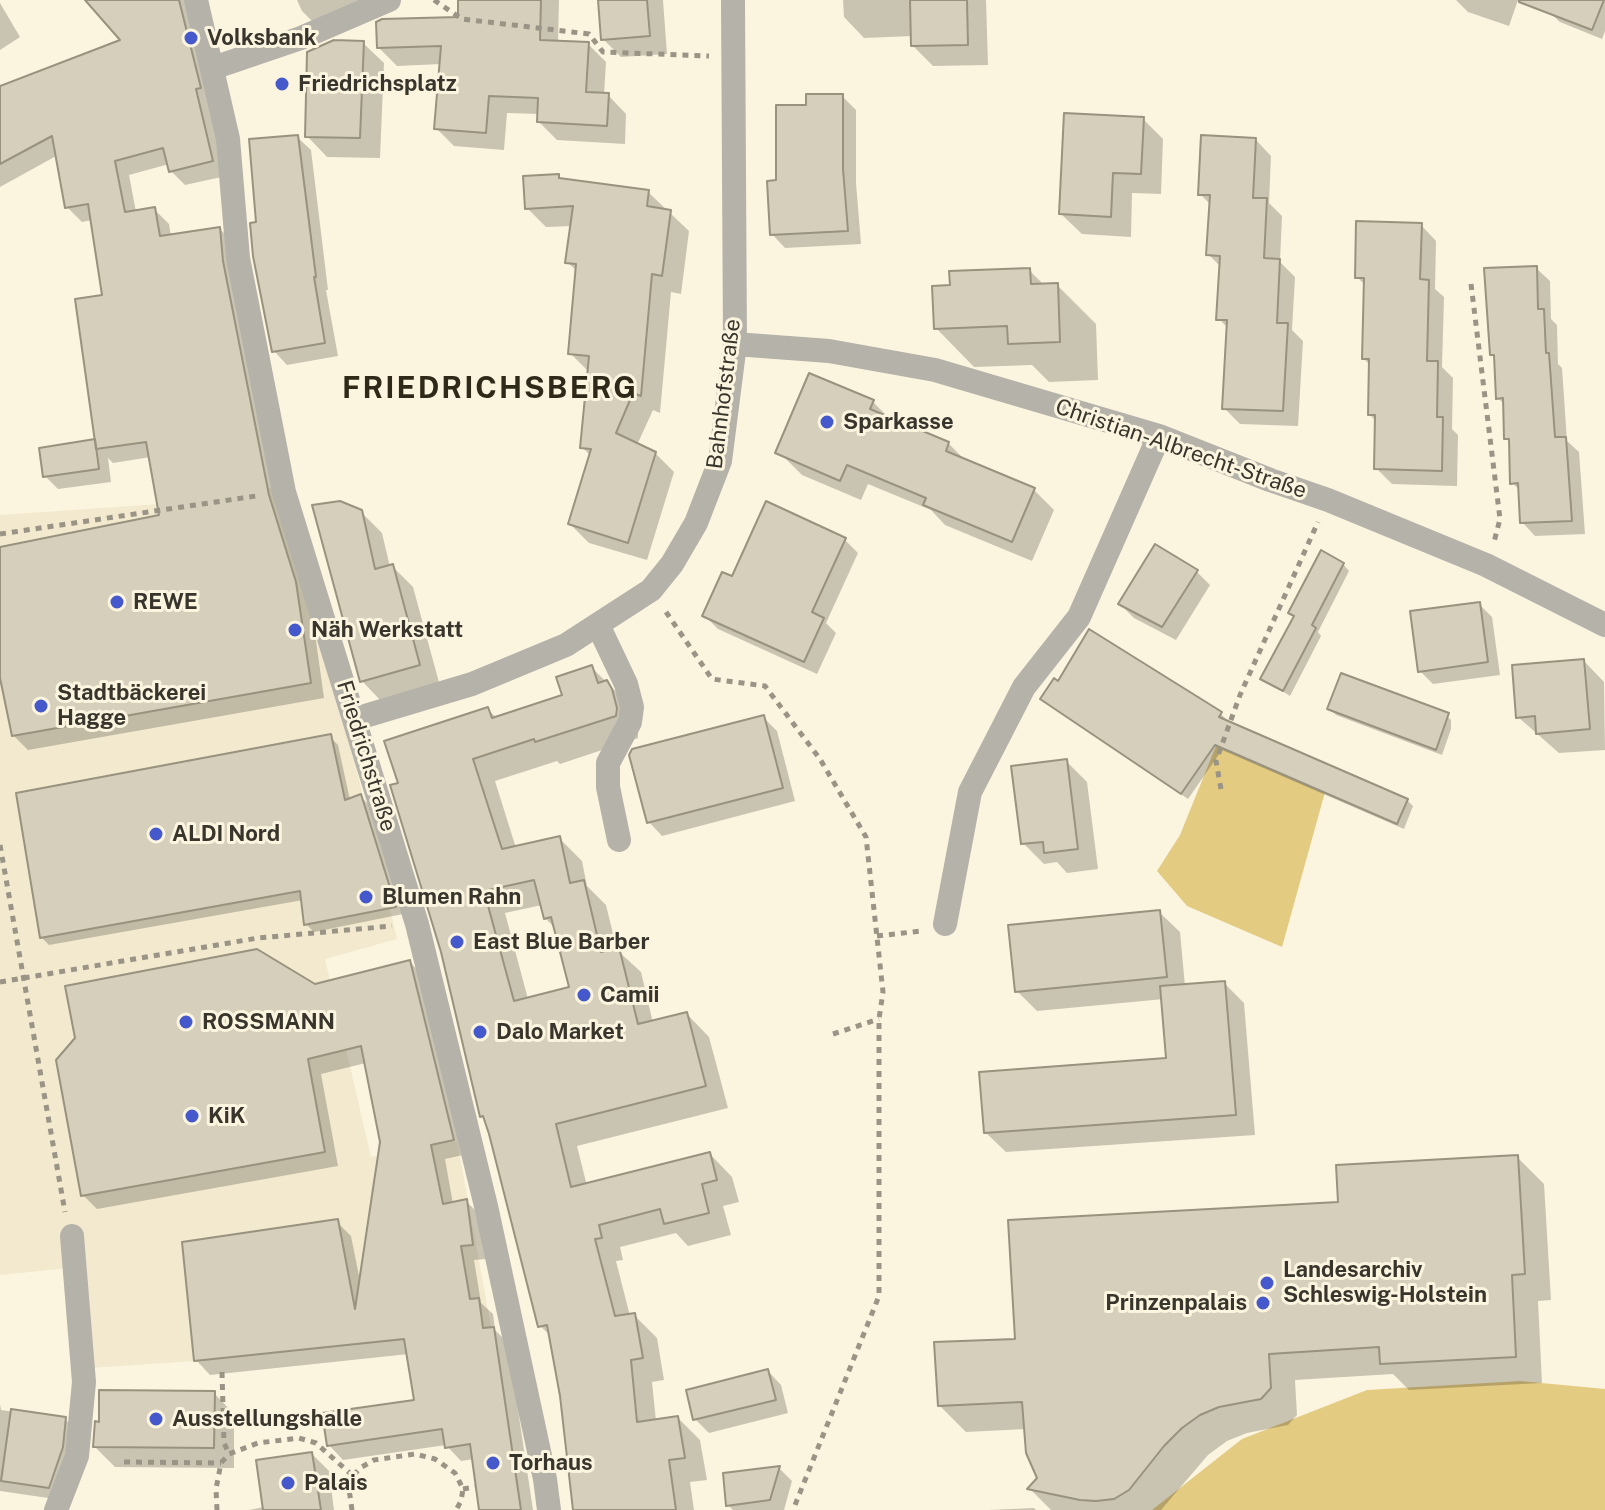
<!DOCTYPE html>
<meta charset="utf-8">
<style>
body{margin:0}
canvas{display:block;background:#fbf4df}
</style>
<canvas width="1605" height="1510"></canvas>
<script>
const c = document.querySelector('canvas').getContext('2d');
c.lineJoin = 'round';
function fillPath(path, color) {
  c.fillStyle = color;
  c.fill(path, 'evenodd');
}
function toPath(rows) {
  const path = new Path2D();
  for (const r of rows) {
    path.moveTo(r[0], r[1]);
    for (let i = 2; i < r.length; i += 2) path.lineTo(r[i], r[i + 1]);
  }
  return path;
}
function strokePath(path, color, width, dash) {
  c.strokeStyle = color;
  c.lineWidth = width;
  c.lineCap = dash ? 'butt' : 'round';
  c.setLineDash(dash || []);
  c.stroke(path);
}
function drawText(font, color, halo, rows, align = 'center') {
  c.font = font + ' "Public Sans",sans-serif';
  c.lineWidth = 6;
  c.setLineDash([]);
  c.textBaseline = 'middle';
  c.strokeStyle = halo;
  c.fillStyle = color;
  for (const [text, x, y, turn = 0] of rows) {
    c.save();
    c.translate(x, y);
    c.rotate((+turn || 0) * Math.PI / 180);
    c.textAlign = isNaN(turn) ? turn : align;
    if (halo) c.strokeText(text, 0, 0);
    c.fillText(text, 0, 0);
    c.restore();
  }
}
fillPath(toPath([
 [278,487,348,734,397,939,325,959,371,1157,457,1141,491,1327,404,1340,194,1361,89,1368,79,1267,0,1275,0,515,189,502]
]), '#f2e9ce');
fillPath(toPath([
 [1216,746,1325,792,1282,947,1187,906,1157,871,1180,835],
 [1520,1381,1605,1389,1605,1510,1152,1510,1242,1439,1367,1390]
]), '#e4cb82');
fillPath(toPath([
 [88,0,188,0,226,176,185,185,171,171,169,164,129,175,136,212,154,209,169,224,171,236,220,229,234,244,310,598,324,698,28,750,14,736,0,671,0,549,162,517,151,457,113,463,108,458,111,482,58,489,45,476,98,445,104,297,92,220,82,222,67,207,58,155,0,187,0,89,124,41],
 [297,0,366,0,321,30,302,11],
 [460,0,559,0,558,43,588,44,606,62,604,95,608,95,626,114,625,144,557,140,539,122,539,114,507,113,504,150,454,146,436,128,441,64,397,66,379,48,460,19],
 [600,0,663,0,667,54,621,57,603,39],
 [843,0,986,0,988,65,933,66,913,46,912,36,864,38,844,17],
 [1456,0,1518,0,1509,26,1468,12],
 [1555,0,1605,0,1605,31,1602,39,1560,22,1550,13],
 [0,3,20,37,0,50],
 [363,43,384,63,380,158,327,157,307,136],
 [842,96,856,110,856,183,861,244,785,248,772,234,778,182,808,107],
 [1143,119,1163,139,1161,194,1132,193,1131,237,1082,234,1061,214],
 [297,137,311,150,328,290,326,290,338,356,287,365,274,351,259,223],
 [1256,140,1271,156,1269,203,1282,216,1280,262,1295,277,1292,330,1303,341,1298,426,1240,424,1224,408,1229,329,1219,319,1221,267,1209,255,1211,205,1200,194],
 [558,176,562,180,648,192,689,231,681,294,671,292,660,413,653,410,637,445,655,453,674,472,647,560,589,543,570,524,591,456,582,447,589,372,570,353,578,272,567,262,572,226,546,227,527,208],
 [1421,225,1436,241,1435,289,1444,297,1442,367,1453,378,1452,429,1458,435,1457,486,1392,484,1376,468,1377,422,1370,415,1371,366,1364,359,1365,285,1357,277],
 [1536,268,1550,281,1551,319,1557,325,1558,364,1562,368,1567,441,1579,452,1585,534,1535,536,1522,522,1521,491,1512,483,1511,444,1506,438,1505,405,1498,398,1497,358,1492,354],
 [1029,270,1045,286,1057,285,1096,324,1098,380,1049,382,1032,365,974,367,936,328,952,287],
 [873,402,891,420,948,443,967,462,1034,490,1054,510,1032,561,945,525,931,510,868,484,861,500,802,475,781,454],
 [361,512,382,533,390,567,392,566,413,587,440,686,382,702,362,681],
 [845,540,858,553,826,623,836,633,817,674,718,629,704,615,733,579],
 [1343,564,1349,571,1318,632,1321,636,1290,696,1263,679],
 [1196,571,1210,585,1176,640,1134,618,1120,604],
 [1479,604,1492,617,1500,675,1433,684,1420,671],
 [1584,661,1604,682,1605,750,1559,753,1518,717],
 [591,667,630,705,638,732,638,738,560,764,557,761,495,781,516,848,559,838,582,861,587,886,606,905,617,950,641,972,653,1023,687,1014,709,1037,728,1108,577,1146,587,1186,710,1154,732,1177,739,1202,723,1206,731,1235,688,1246,676,1233,620,1247,623,1260,616,1261,630,1316,634,1315,657,1338,664,1380,652,1382,656,1421,678,1418,700,1440,707,1480,690,1482,694,1510,577,1510,551,1336,540,1326,487,1121,481,1116,400,784,488,710,497,718,564,696],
 [542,905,545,918,556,929,571,988,528,999,505,913],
 [1049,705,1221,714,1227,720,1226,722,1407,800,1413,806,1404,829,1222,750,1188,799],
 [1330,709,1445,714,1451,720,1451,729,1442,755,1336,715],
 [764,718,777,731,795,801,662,836,649,822],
 [330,737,338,745,350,800,361,797,369,805,403,914,314,932,306,924,303,900,49,945,41,937],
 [1066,761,1087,782,1098,869,1067,873,1057,862,1044,864,1023,843],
 [1159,912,1180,932,1185,986,1224,983,1244,1003,1255,1135,1006,1152,985,1132,1169,1060,1164,999,1037,1011,1017,991],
 [410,962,424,977,468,1154,445,1159,453,1204,466,1201,480,1215,486,1259,474,1260,481,1303,493,1314,495,1330,508,1343,533,1510,481,1510,474,1459,461,1461,446,1445,343,1460,329,1445,416,1401,409,1354,210,1375,196,1360,337,1222,351,1236,360,1281,382,1142,366,1063,321,1074,338,1166,97,1209,83,1195,314,986],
 [1517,1157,1544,1184,1551,1300,1538,1301,1542,1383,1409,1390,1393,1374,1295,1380,1297,1415,1288,1425,1247,1433,1227,1441,1208,1455,1161,1510,1051,1510,1030,1489,1039,1479,1026,1429,966,1432,940,1406,1017,1341,1340,1204],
 [768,1371,781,1385,788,1413,709,1433,695,1419],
 [214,1393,234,1414,234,1468,115,1467,95,1447],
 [0,1404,1,1410,65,1419,78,1432,62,1500,0,1491],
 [312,1454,329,1471,334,1510,249,1510,264,1507],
 [779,1468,792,1481,784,1510,733,1510,728,1505],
 [1034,1508,1036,1510,988,1510]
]), '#0003');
const building = toPath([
 [85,0,179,0,201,88,196,89,213,161,169,172,163,148,115,161,125,212,155,207,160,236,220,227,223,261,269,495,296,582,311,683,12,736,0,678,0,547,159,515,146,442,96,449,75,299,102,295,88,204,65,208,52,136,0,164,0,86,120,40,85,0],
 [458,0,541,0,540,40,589,42,586,92,609,93,607,126,537,122,538,98,489,96,486,133,434,129,441,46,377,48,376,22,382,19,458,17,458,0],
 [598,0,647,0,650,36,601,40,598,0],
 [910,0,967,0,968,45,911,46,910,0],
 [1519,0,1604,0,1592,30,1519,2,1519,0],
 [334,40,364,41,360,138,305,137,307,52,334,40],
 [806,94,843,94,843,169,848,231,770,235,767,181,776,180,776,105,806,105,806,94],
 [1064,113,1144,117,1141,174,1113,173,1111,217,1059,214,1064,113],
 [298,135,316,277,314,277,325,343,272,352,253,256,250,223,256,222,249,139,298,135],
 [1201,135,1256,138,1253,198,1267,198,1264,258,1280,259,1277,323,1288,323,1283,411,1222,409,1227,320,1216,320,1220,256,1206,255,1210,195,1198,195,1201,135],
 [559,174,559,178,649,190,647,206,671,210,662,276,652,274,641,396,633,393,616,433,656,452,628,543,568,524,591,449,580,448,589,356,568,354,576,264,565,263,573,206,525,209,523,176,559,174],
 [1356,221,1422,223,1420,279,1429,280,1427,361,1438,361,1437,417,1443,417,1442,471,1374,469,1375,415,1368,415,1369,359,1362,359,1364,278,1355,278,1356,221],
 [1537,266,1538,309,1544,309,1546,353,1549,353,1555,437,1566,437,1572,521,1520,523,1518,483,1510,484,1509,439,1504,439,1503,398,1496,399,1494,355,1490,355,1484,268,1537,266],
 [1030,268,1031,284,1058,283,1060,342,1008,344,1007,326,934,329,932,286,950,285,949,271,1030,268],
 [809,373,874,400,870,409,949,442,946,451,1035,488,1012,542,923,505,926,498,847,465,840,481,775,453,809,373],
 [95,439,99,469,43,477,39,448,95,439],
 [340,501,362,510,375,569,393,564,420,665,360,682,312,505,340,501],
 [766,501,846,538,812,612,824,618,804,662,702,616,722,572,732,576,766,501],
 [1155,544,1198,570,1162,627,1118,604,1155,544],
 [1321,550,1344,563,1312,625,1316,628,1283,691,1260,679,1294,616,1288,613,1321,550],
 [1480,602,1488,662,1418,672,1410,611,1480,602],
 [1089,629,1222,712,1219,717,1408,799,1397,824,1215,745,1181,794,1040,699,1054,678,1058,681,1089,629],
 [1584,659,1590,729,1536,734,1535,716,1516,718,1512,665,1584,659],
 [592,665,598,683,607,680,612,689,617,708,616,716,535,742,534,739,473,759,502,849,560,836,570,883,584,880,601,952,619,947,638,1024,687,1012,706,1086,556,1124,571,1187,710,1152,717,1180,702,1184,709,1213,664,1224,660,1209,599,1225,602,1238,595,1239,615,1316,635,1313,643,1358,631,1360,637,1422,678,1416,685,1458,669,1460,676,1510,573,1510,560,1396,547,1325,538,1327,489,1134,483,1116,480,1117,441,952,390,785,398,783,384,741,488,707,492,718,562,695,556,677,592,665],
 [534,880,544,919,551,917,569,987,514,1001,484,891,534,880],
 [1341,673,1449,713,1436,750,1327,709,1341,673],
 [764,715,783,788,647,823,629,755,632,749,764,715],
 [331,734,345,800,361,794,396,907,304,925,300,891,40,938,16,793,331,734],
 [1067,759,1078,849,1044,853,1043,842,1021,844,1011,766,1067,759],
 [1160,910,1167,977,1015,992,1008,925,1160,910],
 [257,949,315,984,410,960,454,1140,431,1145,443,1204,467,1199,473,1245,461,1246,470,1299,479,1298,483,1328,494,1327,521,1510,479,1510,470,1444,445,1448,442,1429,327,1446,322,1413,414,1400,404,1339,194,1361,182,1242,338,1219,355,1309,380,1142,361,1046,308,1059,325,1152,81,1196,56,1060,75,1038,65,986,257,949],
 [1225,981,1236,1115,984,1133,979,1072,1166,1058,1160,986,1225,981],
 [1518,1155,1525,1274,1512,1275,1516,1357,1380,1364,1379,1347,1269,1354,1271,1388,1261,1399,1219,1407,1200,1415,1182,1428,1164,1446,1129,1490,1114,1499,1096,1501,1080,1500,1027,1489,1037,1478,1026,1453,1022,1402,938,1406,934,1342,1015,1339,1008,1220,1338,1202,1336,1165,1518,1155],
 [768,1369,776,1400,693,1420,686,1390,768,1369],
 [99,1390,215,1391,214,1448,93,1447,95,1421,99,1422,99,1390],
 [11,1409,66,1417,63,1447,49,1488,1,1481,11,1409],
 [312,1452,321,1510,263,1510,256,1460,312,1452],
 [780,1466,770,1500,726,1506,723,1473,780,1466]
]);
fillPath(building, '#d6cfbb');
strokePath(building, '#98927f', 2);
strokePath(toPath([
 [434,0,462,19,589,34,603,52,709,56],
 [1471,284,1500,519,1494,542],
 [0,534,256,496],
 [666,612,712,679,765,686,820,759,866,837,883,992,879,1019,879,1296,793,1510],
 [1221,789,1216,761,1240,695,1318,522],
 [0,845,65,1212],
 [877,936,921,931],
 [0,982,258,938,392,926],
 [833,1034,879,1019],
 [222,1372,224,1443,229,1454],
 [124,1462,221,1463],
 [463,1489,476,1487],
 [217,1510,216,1489,221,1463,229,1454,258,1443,299,1438,316,1443,353,1476],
 [352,1510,349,1489,353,1476,360,1468,374,1460,415,1454,435,1459,455,1473,463,1489,461,1501,456,1510]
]), '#999485', 5, [6, 6]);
strokePath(toPath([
 [196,0,228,139,238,258,284,492,417,924,486,1206,545,1479,549,1510],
 [213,68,301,38,389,0],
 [735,344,829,351,935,370,1159,436,1270,480,1328,500,1486,565,1605,625],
 [598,625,626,684,632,707,630,722,608,763,608,787,619,840],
 [355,719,472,684,566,645,651,590,672,564,696,523,720,461,735,344,733,0],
 [945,924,970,792,1024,687,1079,617,1159,436],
 [56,1510,77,1456,84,1382,72,1236]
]), '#b5b2a9', 24);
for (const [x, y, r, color] of [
 [191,38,8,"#4559cd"],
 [282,84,8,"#4559cd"],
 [827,422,8,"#4559cd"],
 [117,602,8,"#4559cd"],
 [295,630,8,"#4559cd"],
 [41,706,8,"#4559cd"],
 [156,834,8,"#4559cd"],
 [366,897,8,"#4559cd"],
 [457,942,8,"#4559cd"],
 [584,995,8,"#4559cd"],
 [186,1022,8,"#4559cd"],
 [480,1032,8,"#4559cd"],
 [192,1116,8,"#4559cd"],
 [1267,1283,8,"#4559cd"],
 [1263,1303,8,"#4559cd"],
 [156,1419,8,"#4559cd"],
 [493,1463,8,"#4559cd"],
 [288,1483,8,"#4559cd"]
]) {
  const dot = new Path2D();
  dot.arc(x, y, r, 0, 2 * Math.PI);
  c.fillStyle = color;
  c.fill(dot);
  strokePath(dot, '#fbf4df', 3);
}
drawText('bold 22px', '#38352d', '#fbf4df', [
 ["Volksbank",207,38],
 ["Friedrichsplatz",298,84],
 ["Sparkasse",843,422],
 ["REWE",133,602],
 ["Näh Werkstatt",311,630],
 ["Stadtbäckerei",57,693],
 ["Hagge",57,718],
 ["ALDI Nord",172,834],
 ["Blumen Rahn",382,897],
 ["East Blue Barber",473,942],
 ["Camii",600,995],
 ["ROSSMANN",202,1022],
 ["Dalo Market",496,1032],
 ["KiK",208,1116],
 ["Landesarchiv",1283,1270],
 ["Schleswig-Holstein",1283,1295],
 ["Prinzenpalais",1247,1303,"right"],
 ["Ausstellungshalle",172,1419],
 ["Torhaus",509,1463],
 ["Palais",304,1483]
], 'left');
drawText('22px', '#38352d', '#fbf4df', [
 ["Bahnhofstraße",724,394,-83],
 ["Christian-Albrecht-Straße",1181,449,19],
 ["Friedrichstraße",366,756,73]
]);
c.letterSpacing = '2px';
drawText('bold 30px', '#2e2919', '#fbf4df', [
 ["FRIEDRICHSBERG",490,389]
]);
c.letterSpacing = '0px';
</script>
